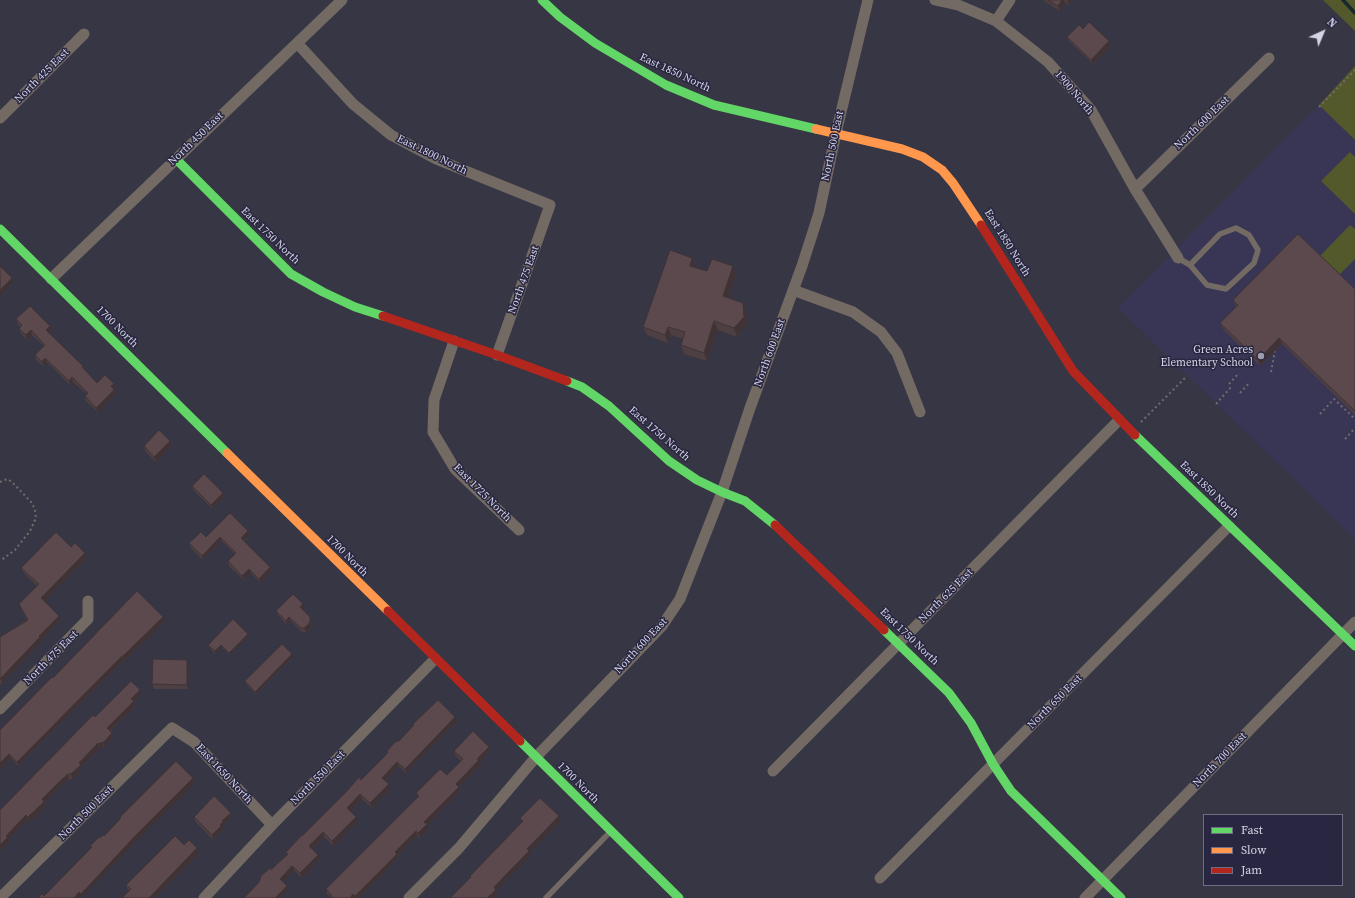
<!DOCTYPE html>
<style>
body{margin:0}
#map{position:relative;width:1355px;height:898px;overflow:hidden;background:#373644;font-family:"Source Serif 4",serif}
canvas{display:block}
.legend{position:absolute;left:1203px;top:814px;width:140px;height:72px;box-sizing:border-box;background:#282640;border:1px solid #6d6c82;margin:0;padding:5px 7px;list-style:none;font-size:12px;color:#d4d4e5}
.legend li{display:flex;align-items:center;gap:8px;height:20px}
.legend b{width:20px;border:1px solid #6d6c82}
.north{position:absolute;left:1303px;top:12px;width:40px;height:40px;-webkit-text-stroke:3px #282640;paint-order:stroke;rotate:44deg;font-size:11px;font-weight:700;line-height:16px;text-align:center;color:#d4d4e5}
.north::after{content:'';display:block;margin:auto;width:14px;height:18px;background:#d4d4e5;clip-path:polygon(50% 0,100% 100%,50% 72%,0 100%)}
</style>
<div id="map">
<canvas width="1355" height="898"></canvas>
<ul class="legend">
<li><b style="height:5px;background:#63d668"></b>Fast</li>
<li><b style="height:5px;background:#ff974d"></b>Slow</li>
<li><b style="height:5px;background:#b3261e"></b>Jam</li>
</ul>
<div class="north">N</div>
</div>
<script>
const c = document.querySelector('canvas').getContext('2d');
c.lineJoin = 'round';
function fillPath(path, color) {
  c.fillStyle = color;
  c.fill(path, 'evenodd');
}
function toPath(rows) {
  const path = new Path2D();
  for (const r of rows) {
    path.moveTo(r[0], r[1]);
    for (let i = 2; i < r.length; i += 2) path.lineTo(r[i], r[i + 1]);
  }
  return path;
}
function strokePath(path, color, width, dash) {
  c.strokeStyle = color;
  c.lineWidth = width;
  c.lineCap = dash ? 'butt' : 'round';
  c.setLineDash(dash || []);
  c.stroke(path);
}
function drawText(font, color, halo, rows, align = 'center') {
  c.font = font + ' "Source Serif 4",serif';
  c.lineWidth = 3;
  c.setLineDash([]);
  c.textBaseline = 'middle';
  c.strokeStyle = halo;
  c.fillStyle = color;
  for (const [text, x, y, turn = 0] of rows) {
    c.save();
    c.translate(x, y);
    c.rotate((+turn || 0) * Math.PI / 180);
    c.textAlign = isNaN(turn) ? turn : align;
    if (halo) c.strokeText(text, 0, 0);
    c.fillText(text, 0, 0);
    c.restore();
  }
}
fillPath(toPath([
 [1319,105,1355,140,1355,539,1118,308]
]), '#383654');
fillPath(toPath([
 [1323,0,1355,0,1355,31],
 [1355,66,1355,140,1319,105],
 [1350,152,1355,157,1355,214,1321,181],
 [1350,225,1355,229,1355,259,1340,274,1320,256]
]), '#53592b');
strokePath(toPath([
 [1343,0,1355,13]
]), '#17272d', 3.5);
strokePath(toPath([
 [1319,107,1355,70],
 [1271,372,1275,351],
 [1229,384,1239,373],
 [1240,393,1249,383],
 [1216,404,1232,386],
 [1320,414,1334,399,1355,419],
 [1141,422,1186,377],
 [1345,439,1355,428],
 [0,482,7,479,12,482,32,503,35,510,36,518,30,531,15,550,0,561]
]), '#726c6c', 2, [2, 3]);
strokePath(toPath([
 [1178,258,1190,265,1207,285,1226,289,1254,263,1258,250,1249,235,1236,228,1220,234,1190,265],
 [546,898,610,832]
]), '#736a64', 5.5);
strokePath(toPath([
 [935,0,958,5,996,21,1048,62,1091,110,1135,189,1178,258],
 [996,21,1010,0],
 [297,43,353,104,391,135,436,159,550,205,497,355],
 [0,118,84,34],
 [1135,189,1269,58],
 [51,279,342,0],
 [793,290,853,312,881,332,897,353,920,412],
 [454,341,434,400,433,432,455,469,519,530],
 [0,709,88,619,88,601],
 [773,771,1119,420],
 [880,878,1229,526],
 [0,898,172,728,194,742,272,825],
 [204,898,272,825,435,659],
 [409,898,459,848,536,757,662,626,680,599,722,492,750,408,802,266,819,213,836,133,868,0],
 [1085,898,1355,622]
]), '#736a64', 11);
strokePath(toPath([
 [542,0,560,17,595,43,666,85,714,105,816,129],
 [176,159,291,274,323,292,355,307,383,316],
 [0,229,227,453],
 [567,381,582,387,609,406,669,461,697,480,722,492,745,501,775,525],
 [1135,435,1355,646],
 [884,630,949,693,971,723,993,764,1011,791,1121,898],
 [520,741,679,898]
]), '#63d668', 9);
strokePath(toPath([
 [816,129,902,149,923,157,942,170,953,183,981,225],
 [227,453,388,611]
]), '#ff974d', 9);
strokePath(toPath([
 [981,225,1073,371,1135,435],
 [383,316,497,355,567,381],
 [775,525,884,630],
 [388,611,520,741]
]), '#b3261e', 9);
fillPath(toPath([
 [1044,0,1072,0,1069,5,1065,3,1060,11,1044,1],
 [1083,29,1109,41,1111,46,1093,64,1069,41,1067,37],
 [695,267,707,271,736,275,728,298,743,303,746,312,747,325,737,337,718,330,707,361,684,354,681,345,683,339,671,335,668,343,647,335,643,327],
 [1355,289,1355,415,1282,344,1260,366,1223,329,1220,323,1236,307,1233,300],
 [16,319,50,326,52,330,49,333,83,366,85,370,97,383,115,388,114,389,116,394,98,412,86,401,85,396,87,394,73,382,70,385,47,362,43,366,36,360,35,355,44,346,32,335,27,340,21,333,19,329,21,327,18,324],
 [170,441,172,445,156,462,145,451,144,446],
 [192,486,223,493,224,497,213,509,194,491],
 [250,535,244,541,270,567,272,571,261,583,251,573,244,580,229,566,228,561,235,554,222,541,203,560,191,548,189,543,206,537],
 [71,547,87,558,44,600,59,616,61,620,41,640,41,642,2,683,0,684,0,637,27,620,19,604,37,586,23,572,21,568],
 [305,608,302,610,311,622,311,626,310,630,306,632,302,632,291,621,287,625,278,615,276,611],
 [165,621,124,661,124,660,18,766,11,758,0,769,53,678,78,653,78,652],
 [248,636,230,655,222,647,215,654,209,647,208,645],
 [293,657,256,694,246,684,245,681],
 [189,664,188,689,154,689,152,684],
 [141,695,134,702,136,706,110,731,112,733,114,737,104,747,103,746,101,749,100,748,81,767,82,769,73,779,69,779,59,787,45,803,46,806,30,822,28,819,8,839,9,842,0,851,0,810,95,717],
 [457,722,406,773,399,766,385,781,390,789,372,808,362,799,350,811,358,821,334,846,324,837,312,849,320,859,302,878,294,870,283,882,287,886,288,890,259,882,259,881,261,879,260,877,275,866,287,855,286,852,361,780,384,757,387,752,387,751,397,742,399,741,414,725,413,724],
 [454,751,490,751,480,762,481,765,459,787,460,791,427,825,429,829,420,838,417,835,397,856,398,859,359,898,332,898,327,894,326,889,418,797,416,793,447,775,461,761,455,755],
 [231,813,232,817,224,825,224,827,222,829,222,831,213,840,195,821,194,817],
 [184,845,197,848,199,853,154,898,122,898,129,891,128,890,126,885]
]), '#4e3f42');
fillPath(toPath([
 [1062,0,1064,0,1065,3,1060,11,1058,6],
 [1068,0,1072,0,1069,5,1067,1],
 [1109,41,1111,46,1093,64,1091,60],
 [692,258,695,267,690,266],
 [733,266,736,275,726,305,723,296],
 [12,278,13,282,0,296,0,290],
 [743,303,746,312,747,325,737,337,734,328],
 [714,321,718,330,707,361,704,353],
 [50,326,52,330,48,334,46,330],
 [668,327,671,335,668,343,665,335],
 [31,330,32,335,27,340,26,335],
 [1279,338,1282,344,1260,366,1258,360],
 [45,358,47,362,43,366,42,362],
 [72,377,73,382,70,385,69,381],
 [114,384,115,388,112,391,111,386],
 [114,390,116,394,98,412,96,408],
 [170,441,172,445,156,462,154,457],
 [223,493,224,497,213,509,211,505],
 [248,531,250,535,242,542,241,538],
 [220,537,222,541,203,560,202,556],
 [85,553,87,558,43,602,41,598],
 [270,567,272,571,261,583,259,579],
 [249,569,251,573,244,580,242,576],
 [303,604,305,608,301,612,300,607],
 [59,616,61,620,41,640,41,642,2,683,1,678,39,636],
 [163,617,165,621,124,661,123,656],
 [289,617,291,621,287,625,286,621],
 [310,617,311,622,311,626,310,630,306,632,304,628],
 [248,634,248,636,230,655,229,653],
 [221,645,222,647,215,654,215,651],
 [292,654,293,657,256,694,255,692],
 [122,656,124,660,18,766,17,762],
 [187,660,189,664,188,689,187,685],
 [140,690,141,695,134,702,136,706,108,732,107,728,131,699],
 [455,717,457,722,406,773,405,769],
 [112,733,114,737,104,747,103,743],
 [102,742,103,746,101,749,99,744],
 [98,743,100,748,81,767,82,769,73,779,71,774,79,763],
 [489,747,490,751,480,762,481,765,459,787,460,791,427,825,429,829,420,838,418,833,424,822,477,759],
 [9,754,11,758,0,769,0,763],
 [397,762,399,766,384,782,382,778],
 [68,774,69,779,59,787,45,803,46,806,30,822,28,817,42,799,58,783],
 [193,778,195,783,138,839,82,898,81,894,137,834],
 [389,784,390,789,372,808,370,803],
 [360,794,362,799,349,812,347,808],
 [231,813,232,817,224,825,224,827,222,829,222,831,213,840,212,835,220,825,222,821],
 [26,815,28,819,8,839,9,842,0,851,0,845,6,836],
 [559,816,561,821,529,853,531,856,496,891,497,894,493,898,487,898,494,887,527,849],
 [356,817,358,821,334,846,332,841],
 [416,831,417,835,397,856,398,859,359,898,356,898,355,896,395,852],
 [323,832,324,837,311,850,309,846],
 [197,848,199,853,154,898,149,898],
 [318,855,320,859,302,878,300,873],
 [292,866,294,870,282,883,280,879],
 [287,886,288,890,281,898,275,898],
 [79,892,81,897,80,898,74,898],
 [353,894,355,898,350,898]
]), '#403336');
const building = toPath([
 [1048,0,1062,0,1058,6,1048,0],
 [1089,22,1109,41,1091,60,1067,37,1079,25,1083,29,1089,22],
 [1298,234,1355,289,1355,411,1279,338,1258,360,1220,323,1238,305,1233,300,1298,234],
 [670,250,692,258,690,266,707,271,712,259,733,266,723,296,743,303,744,317,734,328,714,321,704,353,681,345,685,332,668,327,665,335,643,327,670,250],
 [0,266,12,278,0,290,0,266],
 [30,306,50,326,46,330,83,366,82,367,97,383,105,375,114,384,111,386,114,390,96,408,85,396,88,393,72,377,69,381,45,358,42,362,35,355,45,345,31,330,26,335,19,329,22,325,16,319,30,306],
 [159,430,170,441,154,457,144,446,159,430],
 [204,474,223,493,211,505,192,486,204,474],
 [230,513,248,531,241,538,270,567,259,579,249,569,242,576,228,561,236,553,220,537,202,556,189,543,201,532,206,537,230,513],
 [56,532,71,547,75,543,85,553,41,598,59,616,39,636,40,637,0,679,0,637,28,620,19,604,39,584,21,568,56,532],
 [137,591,163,617,123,656,122,656,17,762,9,754,0,763,0,730,52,677,53,678,78,652,137,591],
 [293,594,303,604,300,607,310,617,310,622,308,625,304,628,301,628,289,617,286,621,276,611,293,594],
 [233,619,248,634,229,653,221,645,215,651,208,645,233,619],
 [282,644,292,654,255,692,245,681,282,644],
 [153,659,187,660,187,685,152,684,153,659],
 [131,681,140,690,131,699,134,701,107,728,112,733,103,743,102,742,99,744,98,743,79,763,81,765,71,774,68,774,58,783,42,799,44,802,28,817,26,815,6,836,8,837,0,845,0,810,93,715,95,717,131,681],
 [438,700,455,717,405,769,397,762,382,778,389,784,370,803,360,794,347,808,356,817,332,841,323,832,309,846,318,855,300,873,292,866,280,879,287,886,275,898,244,898,260,881,259,881,261,878,260,877,270,868,271,870,275,866,288,854,286,852,302,835,302,836,347,791,359,777,361,780,384,757,388,752,387,751,396,741,397,742,399,740,399,741,414,725,413,724,438,700],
 [473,731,489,747,477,759,479,760,456,784,459,787,424,822,427,824,418,833,416,831,395,852,397,854,355,896,353,894,350,898,334,898,326,889,419,796,416,793,440,769,447,775,463,759,454,751,473,731],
 [176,761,193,778,137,834,81,894,79,892,74,898,38,898,42,894,44,896,92,847,90,846,99,837,100,838,103,835,104,836,121,818,120,817,176,761],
 [214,796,231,813,222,821,223,822,220,825,221,826,212,835,194,817,214,796],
 [540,798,559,816,527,849,529,851,494,887,496,890,487,898,450,898,471,877,470,876,523,821,520,818,540,798],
 [175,836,184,845,189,840,197,848,149,898,122,898,131,889,126,885,175,836]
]);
fillPath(building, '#5b494d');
strokePath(building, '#403336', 1);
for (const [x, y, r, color] of [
 [1261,356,4,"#9d9dad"]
]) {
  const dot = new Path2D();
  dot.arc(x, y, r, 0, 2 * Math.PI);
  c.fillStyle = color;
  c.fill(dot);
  strokePath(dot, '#282640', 1.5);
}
drawText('11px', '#d4d4e5', '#282640', [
 ["East 1850 North",675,73,25],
 ["North 425 East",42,76,-45],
 ["1900 North",1074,93,50],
 ["North 600 East",1202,123,-44],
 ["North 450 East",196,139,-44],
 ["North 500 East",833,146,-78],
 ["East 1800 North",432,155,26],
 ["East 1750 North",270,236,44],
 ["East 1850 North",1007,243,58],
 ["North 475 East",524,280,-70],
 ["1700 North",117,327,45],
 ["North 600 East",770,353,-70],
 ["East 1750 North",659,434,41],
 ["East 1850 North",1209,490,44],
 ["East 1725 North",482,493,45],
 ["1700 North",347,556,45],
 ["North 625 East",946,596,-45],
 ["East 1750 North",909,637,44],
 ["North 600 East",641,646,-47],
 ["North 475 East",51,658,-45],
 ["North 650 East",1055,702,-45],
 ["North 700 East",1220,760,-46],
 ["East 1650 North",224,774,47],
 ["North 550 East",318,778,-45],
 ["1700 North",578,783,45],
 ["North 500 East",86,813,-45]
]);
drawText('11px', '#d4d4e5', '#282640', [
 ["Green Acres",1253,350],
 ["Elementary School",1253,363]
], 'right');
</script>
